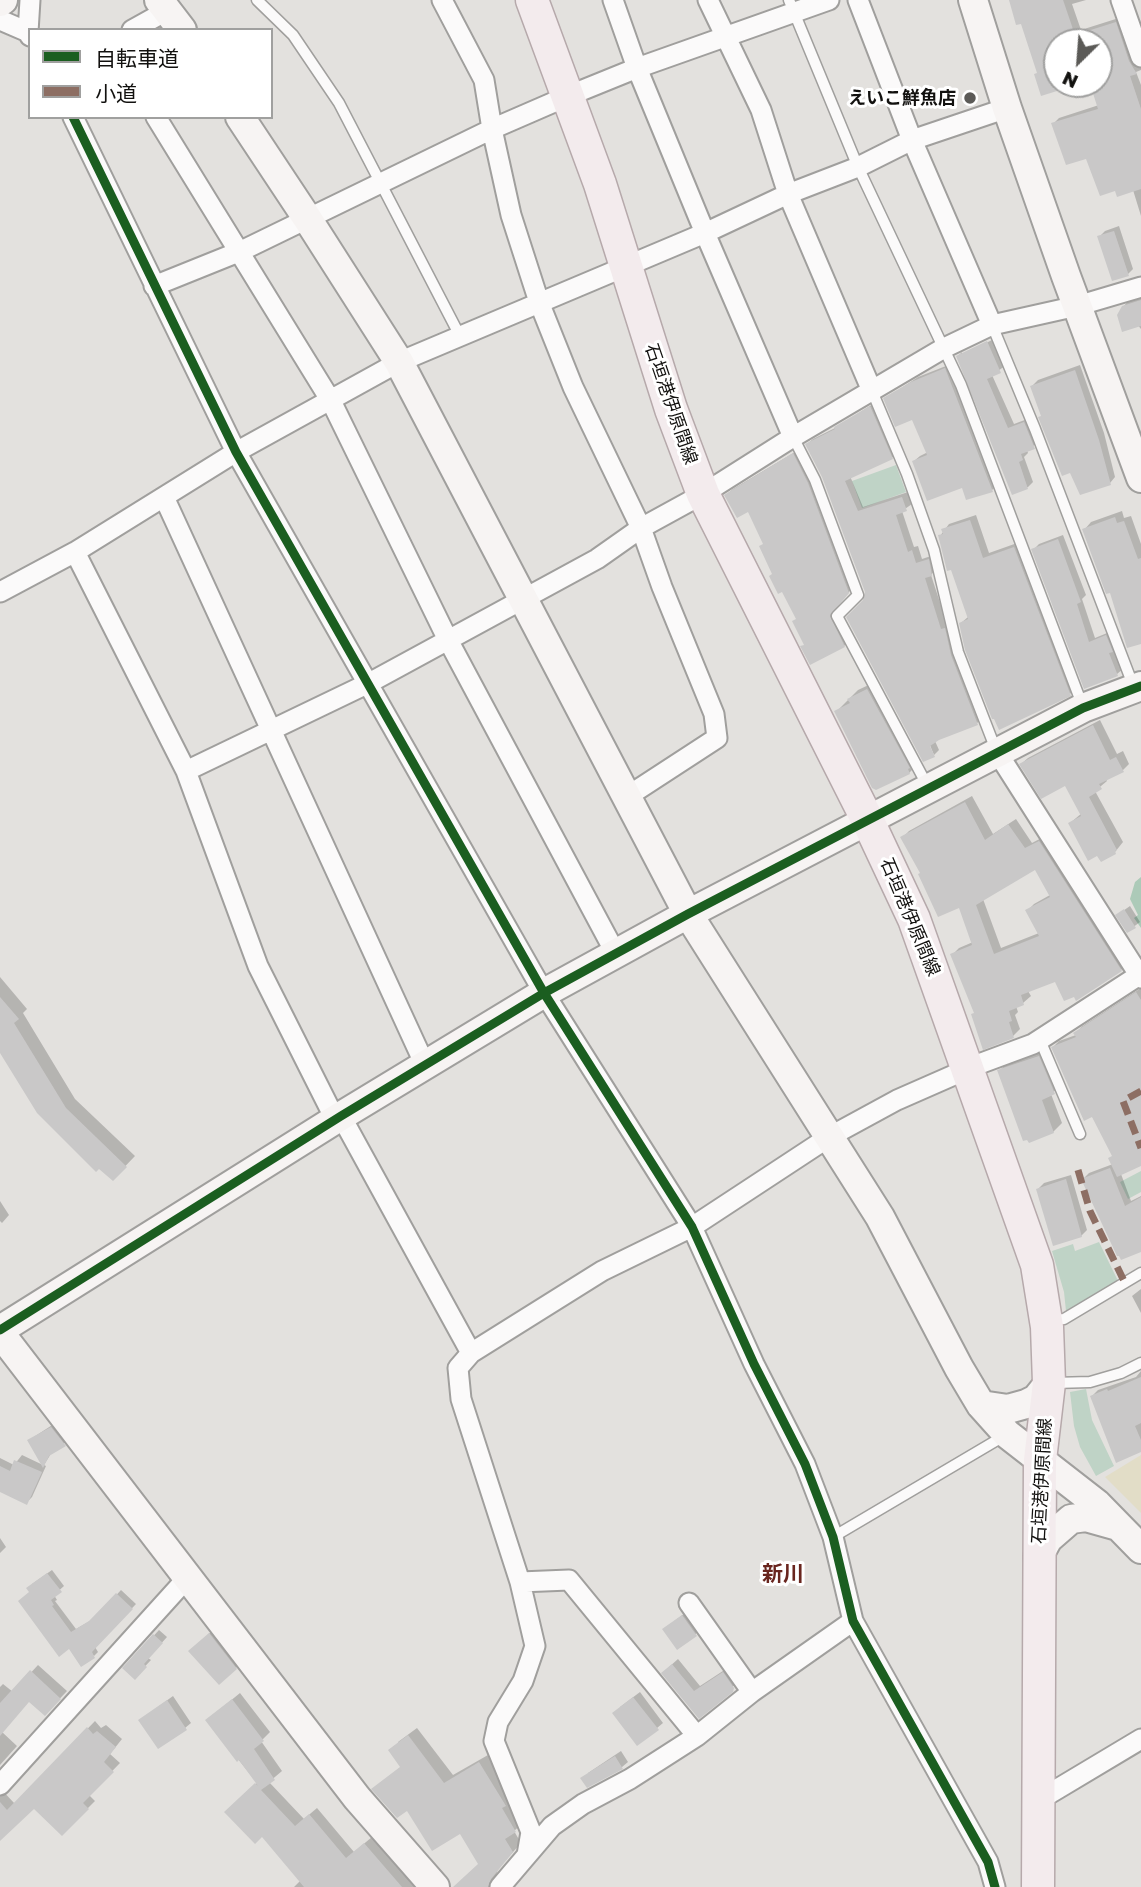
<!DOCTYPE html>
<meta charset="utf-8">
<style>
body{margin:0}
#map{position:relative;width:1141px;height:1887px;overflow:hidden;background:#e3e1de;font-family:"Golos Text","Noto Sans JP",sans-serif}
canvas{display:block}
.legend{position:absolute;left:28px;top:28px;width:245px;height:91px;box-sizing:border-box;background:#fff;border:2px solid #a0a09f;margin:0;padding:9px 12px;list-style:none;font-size:21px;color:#12110f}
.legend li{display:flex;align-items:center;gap:14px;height:35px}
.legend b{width:35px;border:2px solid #a0a09f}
.north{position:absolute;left:1043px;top:28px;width:70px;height:70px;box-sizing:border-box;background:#fff;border:2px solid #a0a09f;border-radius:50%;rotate:205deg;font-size:19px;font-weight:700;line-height:28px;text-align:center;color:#12110f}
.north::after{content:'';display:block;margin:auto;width:24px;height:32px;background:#5b5a57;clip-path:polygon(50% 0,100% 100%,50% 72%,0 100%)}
</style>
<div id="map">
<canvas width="1141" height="1887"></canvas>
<ul class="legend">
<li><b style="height:9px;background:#1b5e20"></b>自転車道</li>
<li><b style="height:9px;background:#8d6e63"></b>小道</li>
</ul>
<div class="north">N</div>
</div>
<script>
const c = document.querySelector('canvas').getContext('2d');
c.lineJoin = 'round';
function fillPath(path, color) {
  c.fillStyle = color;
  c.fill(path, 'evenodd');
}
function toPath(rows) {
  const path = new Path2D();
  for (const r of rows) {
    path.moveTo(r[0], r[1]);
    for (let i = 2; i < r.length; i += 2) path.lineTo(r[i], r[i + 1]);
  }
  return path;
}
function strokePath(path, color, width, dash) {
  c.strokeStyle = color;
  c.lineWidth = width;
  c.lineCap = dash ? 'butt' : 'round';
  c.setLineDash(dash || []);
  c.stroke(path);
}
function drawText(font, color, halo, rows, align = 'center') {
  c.font = font + ' "Golos Text","Noto Sans JP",sans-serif';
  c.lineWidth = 6;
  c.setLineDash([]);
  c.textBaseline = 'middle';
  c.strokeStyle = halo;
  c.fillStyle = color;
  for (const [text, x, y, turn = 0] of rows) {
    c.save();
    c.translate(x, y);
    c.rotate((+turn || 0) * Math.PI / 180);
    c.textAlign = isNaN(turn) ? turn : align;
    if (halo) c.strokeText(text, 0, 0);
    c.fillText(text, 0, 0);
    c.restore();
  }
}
fillPath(toPath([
 [896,465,906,492,862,508,852,481],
 [1141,1171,1141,1192,1128,1199,1120,1182],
 [1099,1242,1118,1281,1066,1311,1064,1292,1052,1251,1073,1244,1075,1251],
 [1086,1389,1092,1420,1114,1466,1096,1476,1080,1447,1074,1426,1070,1392]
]), '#bfd3c6');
fillPath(toPath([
 [1141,877,1141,928,1134,918,1138,915,1130,899,1135,882]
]), '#accab8');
fillPath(toPath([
 [1141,1455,1141,1513,1105,1477]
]), '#e2ddc7');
fillPath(toPath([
 [1011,0,1086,0,1072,4,1081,30,1122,17,1141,62,1141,70,1136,72,1141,85,1141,216,1133,190,1116,188,1053,124,1059,118,1099,105,1092,84,1099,84,1099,42,1057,42,1057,84,1074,84,1042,94,1038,72,1022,22],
 [1119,226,1133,269,1128,274,1099,237,1105,231],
 [1141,297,1141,329,1123,307,1129,300],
 [994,339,1005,366,992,375,1014,424,1030,418,1039,442,1027,450,1028,453,1024,457,1033,482,1028,487,1013,492,958,356,962,352,962,355],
 [951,364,998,484,992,490,968,498,963,485,914,461,920,456,928,452,913,418,885,399,918,377],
 [1080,365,1104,433,1115,477,1110,483,1043,415,1032,386,1038,380],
 [876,402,897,452,892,458,850,476,863,507,908,492,912,504,902,511,914,547,918,546,922,559,934,555,937,568,931,575,947,624,983,718,977,723,935,741,939,750,934,755,867,592,824,477,807,444,813,439,837,427],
 [800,449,855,585,835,608,850,640,844,646,805,644,797,618,774,574,764,543,749,509,726,495,733,489],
 [1122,511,1124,518,1131,516,1141,544,1141,642,1111,591,1085,529,1091,522],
 [976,515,989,553,1020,542,1076,688,1070,694,961,623,968,617,940,536,949,524],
 [1063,535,1086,595,1082,599,1095,638,1112,631,1123,669,1117,674,1085,687,1033,550,1039,544],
 [877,681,918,764,909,773,836,712,858,690],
 [1100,720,1117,754,1123,751,1129,764,1123,770,1106,779,1107,781,1095,791,1123,842,1115,852,1070,823,1082,813,1065,784,1021,764,1028,758],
 [972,796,993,834,1016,819,1032,843,1047,835,1128,963,1121,970,1056,980,1028,991,1031,996,1023,1003,1016,1006,1018,1012,1015,1015,1020,1029,1013,1036,976,1012,952,955,959,948,973,942,960,906,922,873,902,838,909,831],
 [1036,868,1050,895,1034,904,1027,911,1039,933,1001,948,983,899],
 [1130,906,1140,922,1128,931,1120,913],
 [0,977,27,1009,23,1013,75,1099,135,1156,113,1179,0,1050],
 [1141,988,1141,1165,1121,1174,1131,1201,1141,1196,1141,1250,1083,1179,1089,1173,1113,1164,1114,1155,1053,1047,1059,1041,1076,1035,1081,1027],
 [1047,1048,1063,1084,1051,1094,1062,1123,1053,1132,999,1071,1008,1062],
 [1071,1175,1087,1230,1081,1236,1038,1189,1044,1183],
 [0,1201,9,1215,2,1223,0,1221],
 [1141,1289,1141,1313,1132,1296],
 [1141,1371,1141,1450,1092,1396,1098,1390,1136,1377],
 [57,1422,70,1439,52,1452,44,1465,46,1466,32,1497,27,1502,0,1489,0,1458,14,1465,22,1455,43,1465,29,1440],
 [0,1538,6,1547,0,1553],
 [52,1570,64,1586,54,1595,57,1600,55,1601,76,1629,95,1618,121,1590,136,1604,95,1647,98,1652,94,1656,31,1592,32,1584],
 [689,1610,702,1629,677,1648,664,1629],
 [215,1628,241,1662,236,1668,196,1646],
 [159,1630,167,1637,148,1658,151,1660,135,1677,124,1668],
 [678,1659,700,1686,729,1667,739,1681,699,1716,669,1667],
 [38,1665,67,1691,52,1707,29,1700,2,1732,17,1746,0,1765,0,1687,3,1684,13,1692],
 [640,1692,663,1723,657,1728,620,1707],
 [240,1693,270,1732,261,1741,282,1771,269,1782,304,1819,317,1808,354,1852,372,1837,403,1872,406,1869,421,1887,294,1887,301,1880,262,1834,227,1812,257,1783,207,1720],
 [173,1696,191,1723,185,1728,140,1720],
 [95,1721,101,1728,106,1725,122,1739,110,1754,120,1763,89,1795,95,1801,62,1834,34,1807,0,1838,0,1788,15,1804],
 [417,1728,453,1775,488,1755,513,1796,524,1822,514,1831,521,1843,498,1869,496,1876,497,1882,492,1887,456,1887,480,1864,460,1831,407,1808,374,1789,402,1766,398,1742],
 [621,1751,628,1762,622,1767,587,1786,588,1773]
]), '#0003');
fillPath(toPath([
 [1009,0,1063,0,1075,35,1116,22,1129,61,1137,74,1130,76,1141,109,1141,189,1117,197,1115,191,1100,196,1086,159,1066,165,1051,123,1098,109,1090,84,1099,84,1099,42,1057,42,1057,91,1041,96,1034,74,1037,73,1021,24,1016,25],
 [1114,231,1129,276,1112,281,1097,236],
 [1141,300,1141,326,1122,332,1117,315,1122,306],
 [987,341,1001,373,987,379,1008,428,1024,422,1035,449,1021,454,1023,460,1019,462,1028,489,1012,495,956,356],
 [945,368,993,492,966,500,962,488,927,501,912,461,927,455,912,420,895,427,883,398,911,382],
 [1075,370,1099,440,1111,485,1080,495,1070,473,1062,476,1038,417,1041,416,1030,386],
 [870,406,893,459,845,481,858,511,902,497,907,511,896,515,908,552,912,550,916,563,929,559,932,576,925,578,941,629,945,628,951,655,978,725,939,740,930,746,935,757,923,762,846,617,863,600,865,592,822,477,805,444,835,429,834,427],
 [793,453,808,483,849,593,830,616,845,647,810,665,800,646,804,645,792,621,796,619,782,592,778,594,769,576,772,574,759,546,763,544,748,512,737,518,724,495],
 [1115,517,1117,523,1124,521,1138,559,1141,558,1141,644,1127,648,1110,593,1106,594,1082,529],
 [970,520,983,558,1014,547,1071,696,999,730,994,719,992,719,965,650,959,623,968,619,951,570,947,571,938,535,943,534,941,529],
 [1058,539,1081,602,1077,604,1089,642,1106,635,1113,652,1109,653,1118,676,1084,689,1031,549],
 [867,689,910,768,908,769,910,774,876,790,872,788,834,711,850,703,847,699],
 [1093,725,1110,760,1116,757,1124,772,1099,784,1102,789,1089,797,1117,850,1115,851,1116,854,1101,862,1097,856,1088,861,1068,823,1081,816,1065,786,1041,799,1019,764],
 [965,802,985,840,1008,824,1025,848,1039,841,1122,971,1076,1001,1074,997,1064,1001,1055,982,1021,995,1024,1005,1009,1011,1012,1021,1009,1022,1014,1038,983,1050,971,1014,974,1013,950,954,972,945,959,908,938,917,918,874,920,873,900,837],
 [1035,870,1050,897,1025,910,1039,936,994,954,976,905],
 [1124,909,1136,928,1127,933,1115,915],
 [1136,992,1141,1000,1141,1166,1117,1177,1108,1158,1112,1156,1092,1117,1084,1121,1051,1047,1076,1037,1073,1033],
 [0,997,19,1019,14,1023,66,1108,127,1167,113,1181,99,1169,96,1172,37,1113,0,1053],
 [1039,1056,1055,1094,1042,1100,1054,1133,1029,1143,1027,1140,1023,1141,997,1070],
 [1110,1168,1125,1206,1141,1197,1141,1252,1121,1260,1119,1256,1117,1256,1081,1179],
 [1066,1179,1082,1237,1053,1246,1036,1189],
 [1141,1377,1141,1423,1135,1426,1141,1440,1141,1452,1116,1463,1090,1396,1107,1389,1108,1391],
 [51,1427,66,1446,49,1456,43,1468,27,1440],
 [14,1460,42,1472,27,1505,0,1492,0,1466,10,1471],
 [47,1573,62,1592,51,1600,54,1605,52,1606,71,1632,89,1621,116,1593,133,1609,92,1652,95,1658,81,1667,69,1649,59,1657,18,1601,29,1592,26,1588],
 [682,1615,697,1636,677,1650,662,1629],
 [209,1633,237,1669,219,1685,188,1651],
 [153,1634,163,1643,144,1664,147,1667,135,1680,122,1668],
 [672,1664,694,1691,723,1672,734,1688,733,1692,699,1719,661,1673],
 [30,1670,61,1699,45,1716,29,1702,0,1736,0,1703],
 [633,1697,659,1730,637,1746,612,1713],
 [232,1699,264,1741,254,1749,275,1780,261,1790,295,1826,309,1814,346,1858,364,1843,402,1887,304,1887,262,1837,255,1844,224,1812,255,1783,258,1786,239,1760,237,1762,205,1720],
 [167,1700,187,1730,158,1749,138,1720],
 [87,1727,93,1734,97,1731,116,1747,104,1762,114,1772,83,1803,89,1809,62,1836,34,1809,0,1841,0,1802,7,1810],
 [408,1735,444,1783,479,1762,506,1806,502,1808,516,1832,505,1839,513,1852,491,1879,488,1887,453,1887,478,1864,460,1834,432,1851,407,1811,397,1818,371,1789,400,1767,388,1750],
 [615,1756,623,1769,587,1788,580,1778]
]), '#c9c8c8');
const lane = toPath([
 [257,0,293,35,339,103,461,338],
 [789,0,858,167,961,385,1083,707],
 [992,325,1035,429,1133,685],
 [872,391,907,474,934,550,958,652,996,750],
 [793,437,815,480,858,595,837,616,927,785],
 [1040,1040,1080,1134],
 [1049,1320,1064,1319,1141,1273],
 [1054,1383,1090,1382,1121,1373,1141,1363],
 [833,1537,1004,1436]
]);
const street = toPath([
 [442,0,484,80,492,129,511,215,539,302,573,387,641,528,662,587,714,714,717,738,628,796],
 [613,0,637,68,705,233,793,437],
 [708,0,761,110,788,194,872,391],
 [858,0,912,140,992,325],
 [1121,0,1141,57],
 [0,20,28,32,30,36],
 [132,30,168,10],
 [28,32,30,0],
 [73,117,236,452,544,993,692,1227,754,1364,805,1464,833,1537,853,1621,988,1862,995,1887],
 [156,117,331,401,448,640,616,954],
 [154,286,241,251,492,129,568,96,637,68,829,0],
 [164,497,425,1065],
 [75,552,186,771,258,966,335,1119],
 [0,592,75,552,236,452,399,362,705,233,788,194,858,167,912,140,1007,108],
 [997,752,1141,978],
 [186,771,369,683,597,559,641,528,703,494,793,437,944,348,992,325,1077,306,1141,287],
 [341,1116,471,1353],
 [520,1582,569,1580,697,1736],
 [689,1603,752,1692],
 [0,1785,188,1577],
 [1039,1800,1141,1739],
 [527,1855,531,1832,494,1741,498,1722,523,1681,535,1646,520,1582,461,1399,458,1368,471,1353,602,1271,692,1227,829,1137,897,1100,979,1064,1033,1044,1141,974],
 [500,1887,552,1826,583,1804,630,1779,697,1736,752,1692,853,1621]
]);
const secondary = toPath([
 [159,0,182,30],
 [973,0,1007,108,1066,276,1141,478],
 [0,2,3,0],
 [240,117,307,218,399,362,688,914,880,1217,959,1368,981,1405,1007,1434,1097,1504,1141,1549],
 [0,1330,341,1116,544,993,688,914,1083,708,1141,686],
 [0,1333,357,1798,435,1887],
 [981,1405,1008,1409,1026,1404,1036,1399,1049,1383],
 [1038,1557,1048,1539,1071,1519,1086,1517,1118,1526]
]);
const primary = toPath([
 [532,0,600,184,671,409,703,494,868,821,914,919,1037,1265,1047,1327,1049,1383,1040,1460,1038,1887]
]);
strokePath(lane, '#a09f9d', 13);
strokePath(street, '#a09f9d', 23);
strokePath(secondary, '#a09f9d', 32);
strokePath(primary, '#b6a9ab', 35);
strokePath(lane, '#fbfafa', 10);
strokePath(street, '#fbfafa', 19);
strokePath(secondary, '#f7f4f3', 28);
strokePath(primary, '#f3ebed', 32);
strokePath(toPath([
 [1141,1091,1123,1101,1141,1148],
 [1078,1170,1090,1211,1125,1283]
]), '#8d6e63', 7, [14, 7]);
strokePath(toPath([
 [73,117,236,452,544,993,692,1227,754,1364,805,1464,833,1537,853,1621,988,1862,995,1887],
 [0,1330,341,1116,544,993,688,914,1083,708,1141,686]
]), '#1b5e20', 9);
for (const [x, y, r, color] of [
 [970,98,7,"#5b5a57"]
]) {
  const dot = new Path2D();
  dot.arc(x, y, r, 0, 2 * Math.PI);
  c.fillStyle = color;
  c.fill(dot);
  strokePath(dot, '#fff', 2.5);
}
drawText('bold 18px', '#12110f', '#fff', [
 ["えいこ鮮魚店",956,98]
], 'right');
drawText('18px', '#12110f', '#fff', [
 ["石垣港伊原間線",671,404,71],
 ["石垣港伊原間線",910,917,67],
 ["石垣港伊原間線",1042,1481,-87]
]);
drawText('bold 21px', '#69251e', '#fff', [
 ["新川",783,1574]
]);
</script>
